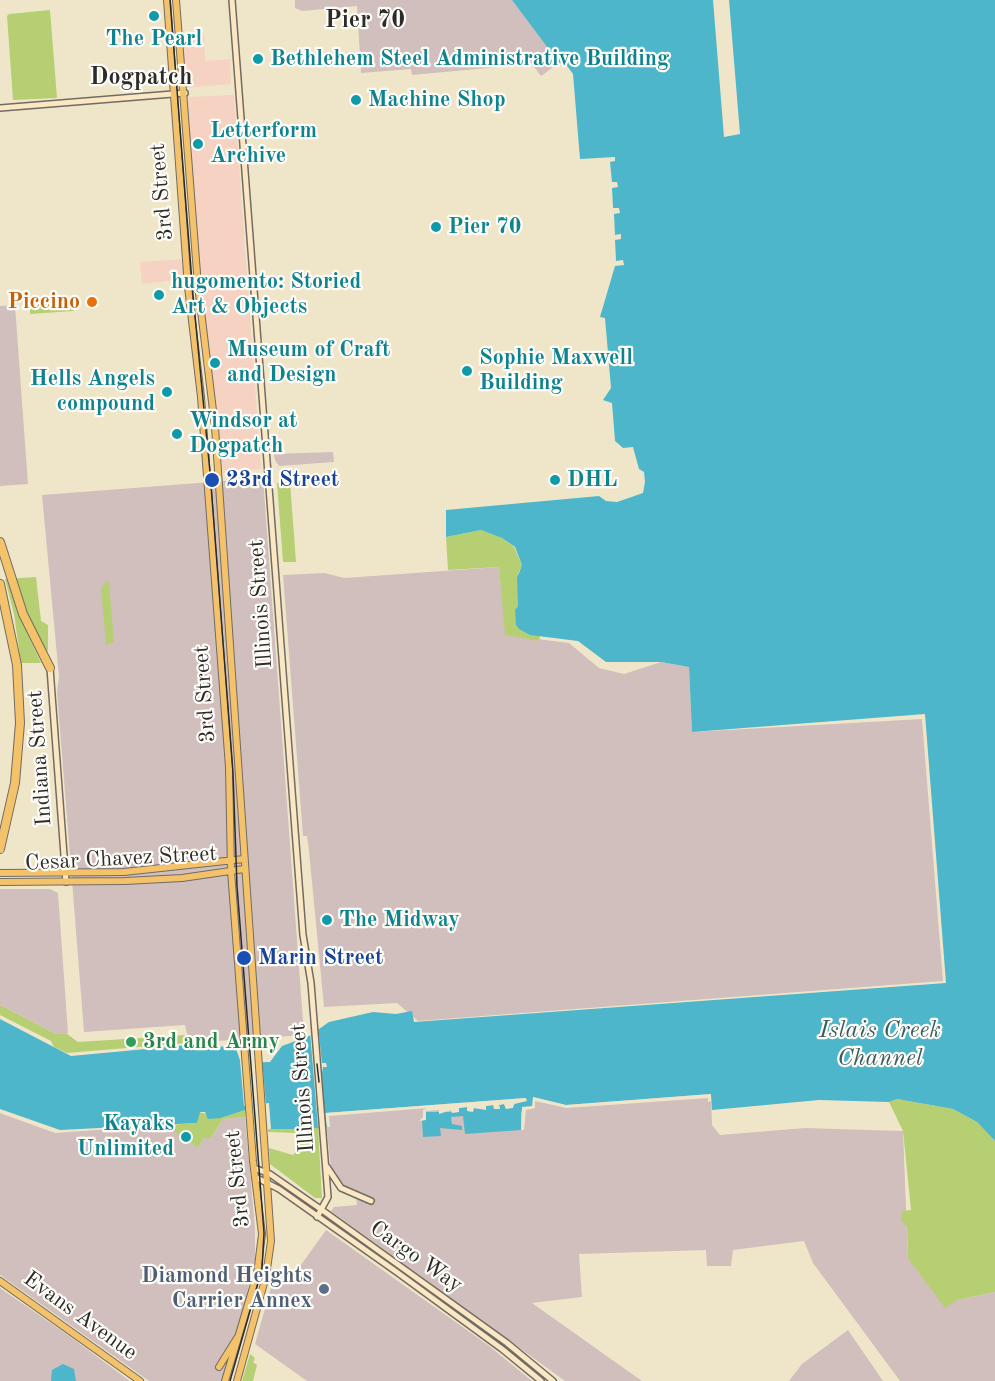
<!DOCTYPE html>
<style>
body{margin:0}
canvas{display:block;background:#efe6ca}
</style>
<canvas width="995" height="1381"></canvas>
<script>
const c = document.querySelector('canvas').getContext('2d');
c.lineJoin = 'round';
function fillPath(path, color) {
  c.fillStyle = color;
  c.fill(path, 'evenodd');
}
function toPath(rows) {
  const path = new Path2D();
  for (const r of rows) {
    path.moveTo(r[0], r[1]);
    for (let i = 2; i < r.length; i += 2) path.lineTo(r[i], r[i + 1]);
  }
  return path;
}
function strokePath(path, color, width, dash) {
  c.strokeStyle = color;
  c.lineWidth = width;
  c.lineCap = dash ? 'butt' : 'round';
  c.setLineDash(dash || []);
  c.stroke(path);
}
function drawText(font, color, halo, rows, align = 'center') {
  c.font = font + ' "Old Standard TT",serif';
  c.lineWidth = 4.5;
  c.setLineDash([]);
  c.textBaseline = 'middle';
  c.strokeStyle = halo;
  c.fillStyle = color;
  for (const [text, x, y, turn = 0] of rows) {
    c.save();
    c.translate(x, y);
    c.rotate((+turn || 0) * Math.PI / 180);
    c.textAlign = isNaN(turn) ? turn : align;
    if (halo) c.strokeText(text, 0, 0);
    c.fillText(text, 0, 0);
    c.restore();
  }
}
fillPath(toPath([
 [204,33,205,61,230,59,231,84,186,88,182,35],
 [234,95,261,469,223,473,201,284,187,97],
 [183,259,185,279,142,284,140,262]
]), '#f5d2c2');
fillPath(toPath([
 [295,0,512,0,559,63,541,76,532,64,412,75,411,69,361,73,357,6,302,11,295,8],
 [15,305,28,484,0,486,0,306],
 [333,452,334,462,279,466,275,460,274,454],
 [263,478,304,1035,189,1043,185,1025,84,1032,57,692,59,677,42,495],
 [499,567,506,635,569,643,599,668,624,674,661,662,689,667,692,732,922,719,943,981,418,1021,397,1003,324,1007,309,851,307,836,303,836,283,575,325,573,344,578],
 [0,889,50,889,58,893,68,1033,56,1034,0,1005],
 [711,1094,712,1125,720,1135,805,1128,903,1131,908,1258,957,1300,995,1292,995,1381,900,1381,813,1263,804,1241,733,1250,731,1266,707,1266,706,1250,579,1254,582,1297,532,1303,642,1381,565,1381,331,1211,334,1207,357,1205,356,1194,339,1183,331,1169,325,1113,533,1097],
 [0,1113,55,1133,168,1125,198,1148,204,1138,211,1138,223,1119,245,1117,255,1228,255,1260,225,1381,149,1381,0,1275],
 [326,1230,488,1345,532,1381,307,1381,255,1344,274,1277,288,1283],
 [0,1288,65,1333,130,1381,0,1381],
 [848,1330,883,1381,789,1381,802,1364]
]), '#d1bfbd');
fillPath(toPath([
 [50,10,57,98,13,100,7,16,9,14],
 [73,301,74,311,30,314,30,304],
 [290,482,296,562,283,562,277,483],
 [481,530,502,538,514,547,522,565,518,574,518,606,515,610,519,629,540,636,539,641,505,635,499,567,448,570,446,537],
 [36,577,41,621,48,625,48,651,44,649,25,611,19,616,41,663,21,663,14,614,5,579],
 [106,581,109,581,114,642,106,645,101,589],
 [0,1005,56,1034,66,1033,78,1042,186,1035,187,1043,67,1053,54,1047,51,1041,0,1015],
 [897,1099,953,1109,977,1122,995,1141,995,1292,957,1300,945,1308,908,1258,907,1226,901,1221,902,1211,911,1210,903,1131,889,1102],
 [245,1110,245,1117,223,1119,211,1138,204,1138,198,1148,168,1127,168,1125,197,1123,199,1112,221,1118],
 [318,1127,322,1198,315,1198,270,1164,269,1148,293,1155,297,1150,296,1133,268,1132,268,1129],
 [250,1354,255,1358,253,1362,257,1365,253,1381,242,1381]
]), '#b7cf73');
fillPath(toPath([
 [512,0,995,0,995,1141,977,1122,953,1109,897,1099,889,1102,819,1100,712,1110,711,1094,566,1105,533,1097,533,1106,521,1112,521,1130,465,1134,463,1116,451,1117,452,1124,462,1126,462,1130,440,1128,441,1136,423,1137,422,1120,426,1120,425,1112,459,1112,459,1108,467,1107,473,1111,473,1108,480,1109,486,1106,494,1105,500,1109,499,1105,504,1104,506,1109,526,1098,326,1113,327,1127,296,1129,271,1129,269,1103,246,1106,245,1110,221,1118,208,1119,205,1112,200,1112,197,1123,60,1130,0,1109,0,1019,71,1056,189,1045,190,1048,235,1046,241,1063,270,1062,282,1046,309,1036,329,1022,373,1012,396,1014,412,1011,414,1022,946,983,925,714,692,732,689,667,661,662,606,662,578,641,530,635,519,629,516,625,515,610,518,606,517,578,522,565,515,547,502,538,481,530,446,537,446,510,599,496,606,501,617,502,643,493,645,482,644,472,639,469,633,447,623,448,615,441,612,403,603,400,611,388,605,318,600,317,615,266,624,265,623,260,616,261,615,240,621,239,621,234,615,235,614,214,620,213,619,208,613,208,612,188,618,187,617,182,612,182,610,162,615,161,615,157,580,159,573,74,565,63,559,63],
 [63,1364,74,1369,76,1381,51,1381,52,1370]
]), '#4db6ca');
fillPath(toPath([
 [713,0,729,0,740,134,724,137],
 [318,1026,322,1063,326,1063,327,1067,323,1067,322,1073,325,1127,318,1127,310,1032],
 [262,1059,266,1104,244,1106,240,1061],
 [711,1094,711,1101,708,1102,708,1098,566,1108,535,1101,535,1108,526,1110,524,1130,521,1130,522,1107,532,1106,533,1097,566,1105],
 [526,1098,527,1101,514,1104,513,1108,506,1109,504,1104,499,1105,500,1109,494,1109,493,1105,486,1106,486,1110,474,1108,473,1112,467,1111,467,1107,459,1108,459,1112,452,1113,451,1110,439,1114,439,1110,426,1111,426,1120,419,1121,423,1117,423,1110,427,1108,329,1116,330,1127,327,1127,325,1113]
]), '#efe6ca');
const secondary = toPath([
 [232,0,303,935,311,983,328,1197,317,1217],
 [0,108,185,93],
 [50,668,66,882],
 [327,1167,341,1188,371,1201],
 [254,1168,270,1174,322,1210,507,1343,553,1381],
 [255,1177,279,1189,398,1273,502,1349,541,1381]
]);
const primary = toPath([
 [167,0,188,287,201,397,229,767,231,871,253,1161,262,1234,257,1274,225,1381],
 [176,0,198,286,215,427,271,1241,266,1276,237,1381],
 [0,873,124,872,244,859],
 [0,882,125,881,182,878,244,869],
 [0,1281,140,1381],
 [219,1367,237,1338]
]);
const highway = toPath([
 [0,542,23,614,50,668],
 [0,584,17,665,20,723,15,783,0,849]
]);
strokePath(secondary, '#706c63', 8);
strokePath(primary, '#706c63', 8);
strokePath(highway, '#706c63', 10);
strokePath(secondary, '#fbe7c3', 5);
strokePath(primary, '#f4c26a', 6);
strokePath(highway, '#f4c26a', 8);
strokePath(toPath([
 [170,0,193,295,210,472,233,773,237,886,264,1233,262,1269,230,1381]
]), '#2b2b2b', 1.5);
strokePath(toPath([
 [317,1064,319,1082]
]), '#2b2b2b', 1.5);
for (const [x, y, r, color] of [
 [154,16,6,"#0f9aa8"],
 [258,59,6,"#0f9aa8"],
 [356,100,6,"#0f9aa8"],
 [198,144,6,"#0f9aa8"],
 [436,227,6,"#0f9aa8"],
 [159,295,6,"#0f9aa8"],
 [92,302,6,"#e8710a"],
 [215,363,6,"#0f9aa8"],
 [467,371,6,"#0f9aa8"],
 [167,392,6,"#0f9aa8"],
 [177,434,6,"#0f9aa8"],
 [212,480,8,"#1a4fb4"],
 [555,480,6,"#0f9aa8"],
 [327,920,6,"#0f9aa8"],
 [244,958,8,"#1a4fb4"],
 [131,1042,6,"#2e9e5b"],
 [186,1137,6,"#0f9aa8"],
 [324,1289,6,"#5c6f8a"]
]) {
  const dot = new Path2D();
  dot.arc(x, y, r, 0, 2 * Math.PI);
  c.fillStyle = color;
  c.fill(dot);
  strokePath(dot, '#fdfcf7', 2);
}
drawText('bold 22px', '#0d838f', '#fdfcf7', [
 ["The Pearl",154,39,"center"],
 ["Bethlehem Steel Administrative Building",270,59],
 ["Machine Shop",368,100],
 ["Letterform",210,131],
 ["Archive",210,156],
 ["Pier 70",448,227],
 ["hugomento: Storied",171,282],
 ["Art & Objects",171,307],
 ["Museum of Craft",227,350],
 ["and Design",227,375],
 ["Sophie Maxwell",479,358],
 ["Building",479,383],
 ["Hells Angels",155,379,"right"],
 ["compound",155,404,"right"],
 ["Windsor at",189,421],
 ["Dogpatch",189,446],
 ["DHL",567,480],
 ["The Midway",339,920],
 ["Kayaks",174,1124,"right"],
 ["Unlimited",174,1149,"right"]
], 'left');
drawText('22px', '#2b2b2b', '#fdfcf7', [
 ["3rd Street",162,192,-95],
 ["Illinois Street",261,604,-94],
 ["3rd Street",205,694,-94],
 ["Indiana Street",40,758,-94],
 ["Cesar Chavez Street",121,859,-3],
 ["Illinois Street",303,1088,-94],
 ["3rd Street",238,1179,-96],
 ["Cargo Way",416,1257,35],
 ["Evans Avenue",80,1316,36]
]);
drawText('bold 22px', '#c56008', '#fdfcf7', [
 ["Piccino",80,302]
], 'right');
drawText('bold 22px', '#164399', '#fdfcf7', [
 ["23rd Street",226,480],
 ["Marin Street",258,958]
], 'left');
drawText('bold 22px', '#27864d', '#fdfcf7', [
 ["3rd and Army",143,1042]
], 'left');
drawText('bold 22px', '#4e5e75', '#fdfcf7', [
 ["Diamond Heights",312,1276],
 ["Carrier Annex",312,1301]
], 'right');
drawText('bold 24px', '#2b2b2b', '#fdfcf7', [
 ["Pier 70",365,21],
 ["Dogpatch",141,78]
]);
drawText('italic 24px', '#375c63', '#fdfcf7', [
 ["Islais Creek",880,1031],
 ["Channel",880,1059]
]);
</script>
